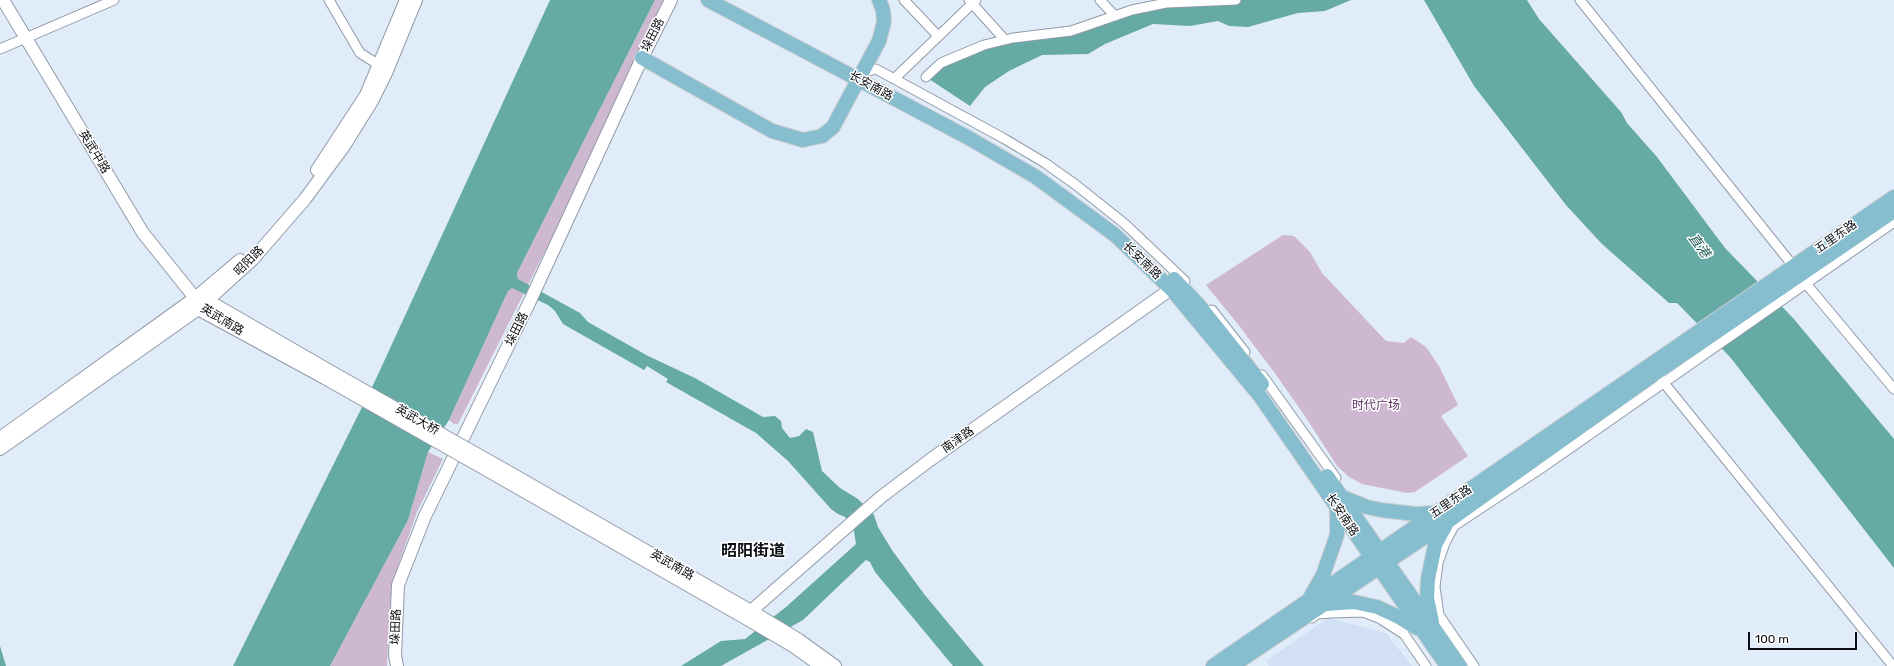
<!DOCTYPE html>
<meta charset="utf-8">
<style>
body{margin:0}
#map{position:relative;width:1894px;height:666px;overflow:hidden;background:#e1ecfa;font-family:Rubik,sans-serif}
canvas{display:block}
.scale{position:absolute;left:1748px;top:632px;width:109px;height:18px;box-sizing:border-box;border:2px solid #0b0e13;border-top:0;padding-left:5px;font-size:12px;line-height:14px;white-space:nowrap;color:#0b0e13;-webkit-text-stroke:3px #fff;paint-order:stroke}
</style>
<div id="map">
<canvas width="1894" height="666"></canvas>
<div class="scale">100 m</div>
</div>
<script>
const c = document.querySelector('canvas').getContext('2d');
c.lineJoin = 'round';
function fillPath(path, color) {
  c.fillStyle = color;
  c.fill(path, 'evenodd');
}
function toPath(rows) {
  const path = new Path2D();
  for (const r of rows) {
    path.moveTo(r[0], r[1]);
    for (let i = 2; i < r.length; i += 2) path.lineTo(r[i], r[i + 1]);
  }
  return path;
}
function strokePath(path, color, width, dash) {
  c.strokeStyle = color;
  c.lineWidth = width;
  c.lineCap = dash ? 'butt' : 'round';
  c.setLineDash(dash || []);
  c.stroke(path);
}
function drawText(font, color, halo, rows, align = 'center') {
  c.font = font + ' Rubik,"Noto Sans SC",sans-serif';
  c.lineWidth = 3;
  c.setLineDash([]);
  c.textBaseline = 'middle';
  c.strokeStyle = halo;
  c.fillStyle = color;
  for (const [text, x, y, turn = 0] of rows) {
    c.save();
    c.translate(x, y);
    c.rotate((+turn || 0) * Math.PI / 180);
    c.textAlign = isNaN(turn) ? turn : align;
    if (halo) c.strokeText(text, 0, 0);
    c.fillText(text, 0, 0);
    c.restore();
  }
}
fillPath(toPath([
 [1328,618,1386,633,1412,666,1269,666,1266,661]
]), '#d1e0f5');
fillPath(toPath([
 [655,0,671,0,528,285,518,279,517,273],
 [1283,235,1294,236,1310,252,1322,273,1386,341,1404,343,1411,337,1426,347,1439,366,1458,405,1441,416,1468,456,1415,492,1407,493,1362,484,1349,477,1337,466,1305,416,1274,372,1237,323,1206,285],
 [515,288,524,293,458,424,454,424,449,420,508,291,509,289],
 [428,452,443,459,417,512,393,580,390,603,387,666,330,666,408,520]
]), '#ceb7d1');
fillPath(toPath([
 [550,0,655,0,517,273,518,279,580,313,588,322,648,356,695,378,763,417,775,416,781,421,782,428,790,438,799,436,806,429,813,432,822,471,840,488,858,499,874,515,878,527,892,550,924,594,984,666,953,666,875,572,870,562,866,560,803,620,721,666,681,666,721,641,745,639,786,607,856,544,853,525,845,517,838,514,831,509,788,461,756,433,666,382,668,379,647,366,644,370,563,324,555,311,548,305,512,288,508,291,449,420,428,452,408,520,330,666,233,666,375,381],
 [1236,0,1351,0,1325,11,1298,13,1248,27,1229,26,1218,21,1190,26,1153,24,1105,44,1088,54,1042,55,1009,71,985,87,970,106,926,77,941,63,984,45,1048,33,1132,10],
 [1424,0,1527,0,1539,19,1621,112,1627,123,1657,157,1725,248,1793,318,1894,439,1894,568,1730,357,1677,303,1669,303,1602,244,1566,205,1474,86],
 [0,646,6,666,0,666]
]), '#65aaa5');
const street = toPath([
 [329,0,360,53,379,65],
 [904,0,938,36],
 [969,0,1005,40],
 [1100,0,1115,16],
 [1580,0,1794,267],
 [0,49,114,0],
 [862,73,876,69,1003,138,1045,163,1076,185,1125,224,1185,281],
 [926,77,941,63,984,45,1013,38,1071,31,1132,10,1166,3,1236,0],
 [894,79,976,0],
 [1803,280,1894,389],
 [1212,310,1245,352],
 [1262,375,1336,478],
 [1660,378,1893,666],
 [1312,618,1317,614,1331,613,1363,612,1379,618,1404,634,1426,666],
 [1474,666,1439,615,1435,587,1438,563,1445,543,1454,526,1543,467,1894,222]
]);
const secondary = toPath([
 [3,0,143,233,195,298,198,309,323,377],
 [317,170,366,95,406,0],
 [200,299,207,300,328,370],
 [0,438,195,298,240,260],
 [0,449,198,309,253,259,305,199,344,146,372,101,386,73,416,0],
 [505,470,751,611,799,640,835,666],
 [499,477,747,619,793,646,821,666],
 [747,619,751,611,881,497,930,460,1178,284],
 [397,666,395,655,398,585,425,516,530,301,642,58,671,0]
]);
const primary = toPath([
 [708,0,967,137,1036,177,1115,235,1172,290,1260,396,1447,666],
 [642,58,772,131,803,140,822,136,833,127,879,41,884,22,883,10,879,0],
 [1174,279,1198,304,1262,384],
 [1327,476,1460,666],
 [1342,497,1367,507,1381,510,1415,514,1435,513],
 [1311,596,1323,575,1337,535,1337,508],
 [1327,604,1354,602,1377,607,1401,618,1417,628],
 [1432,622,1427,598,1428,579,1435,545,1447,523],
 [1213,666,1894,197],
 [1232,666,1447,522,1656,373,1894,211]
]);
strokePath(street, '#909aa8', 11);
strokePath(secondary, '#909aa8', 14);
strokePath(primary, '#cecfd0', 16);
strokePath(street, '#fff', 9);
strokePath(secondary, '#fff', 12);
strokePath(primary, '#86bed0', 14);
const secondaryBridge = toPath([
 [328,370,505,470],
 [323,377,499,477]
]);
strokePath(secondaryBridge, '#909aa8', 14, []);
strokePath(secondaryBridge, '#fff', 12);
drawText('12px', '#0b0e13', '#fff', [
 ["垛田路",653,35,-63],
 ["长安南路",871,86,29],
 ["英武中路",94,152,59],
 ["五里东路",1836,237,-35],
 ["昭阳路",249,261,-45],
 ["长安南路",1142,261,44],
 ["英武南路",222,320,31],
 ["垛田路",517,329,-64],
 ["英武大桥",417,420,30],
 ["南津路",958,440,-35],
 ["五里东路",1451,502,-35],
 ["长安南路",1342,515,56],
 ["英武南路",672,565,30],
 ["垛田路",396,627,-88]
]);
drawText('12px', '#5b2e61', '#fff', [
 ["时代广场",1376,406]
]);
drawText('italic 13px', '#245e5a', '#fff', [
 ["直港",1699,246,53]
]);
drawText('bold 16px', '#0b0e13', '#fff', [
 ["昭阳街道",753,551]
]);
</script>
